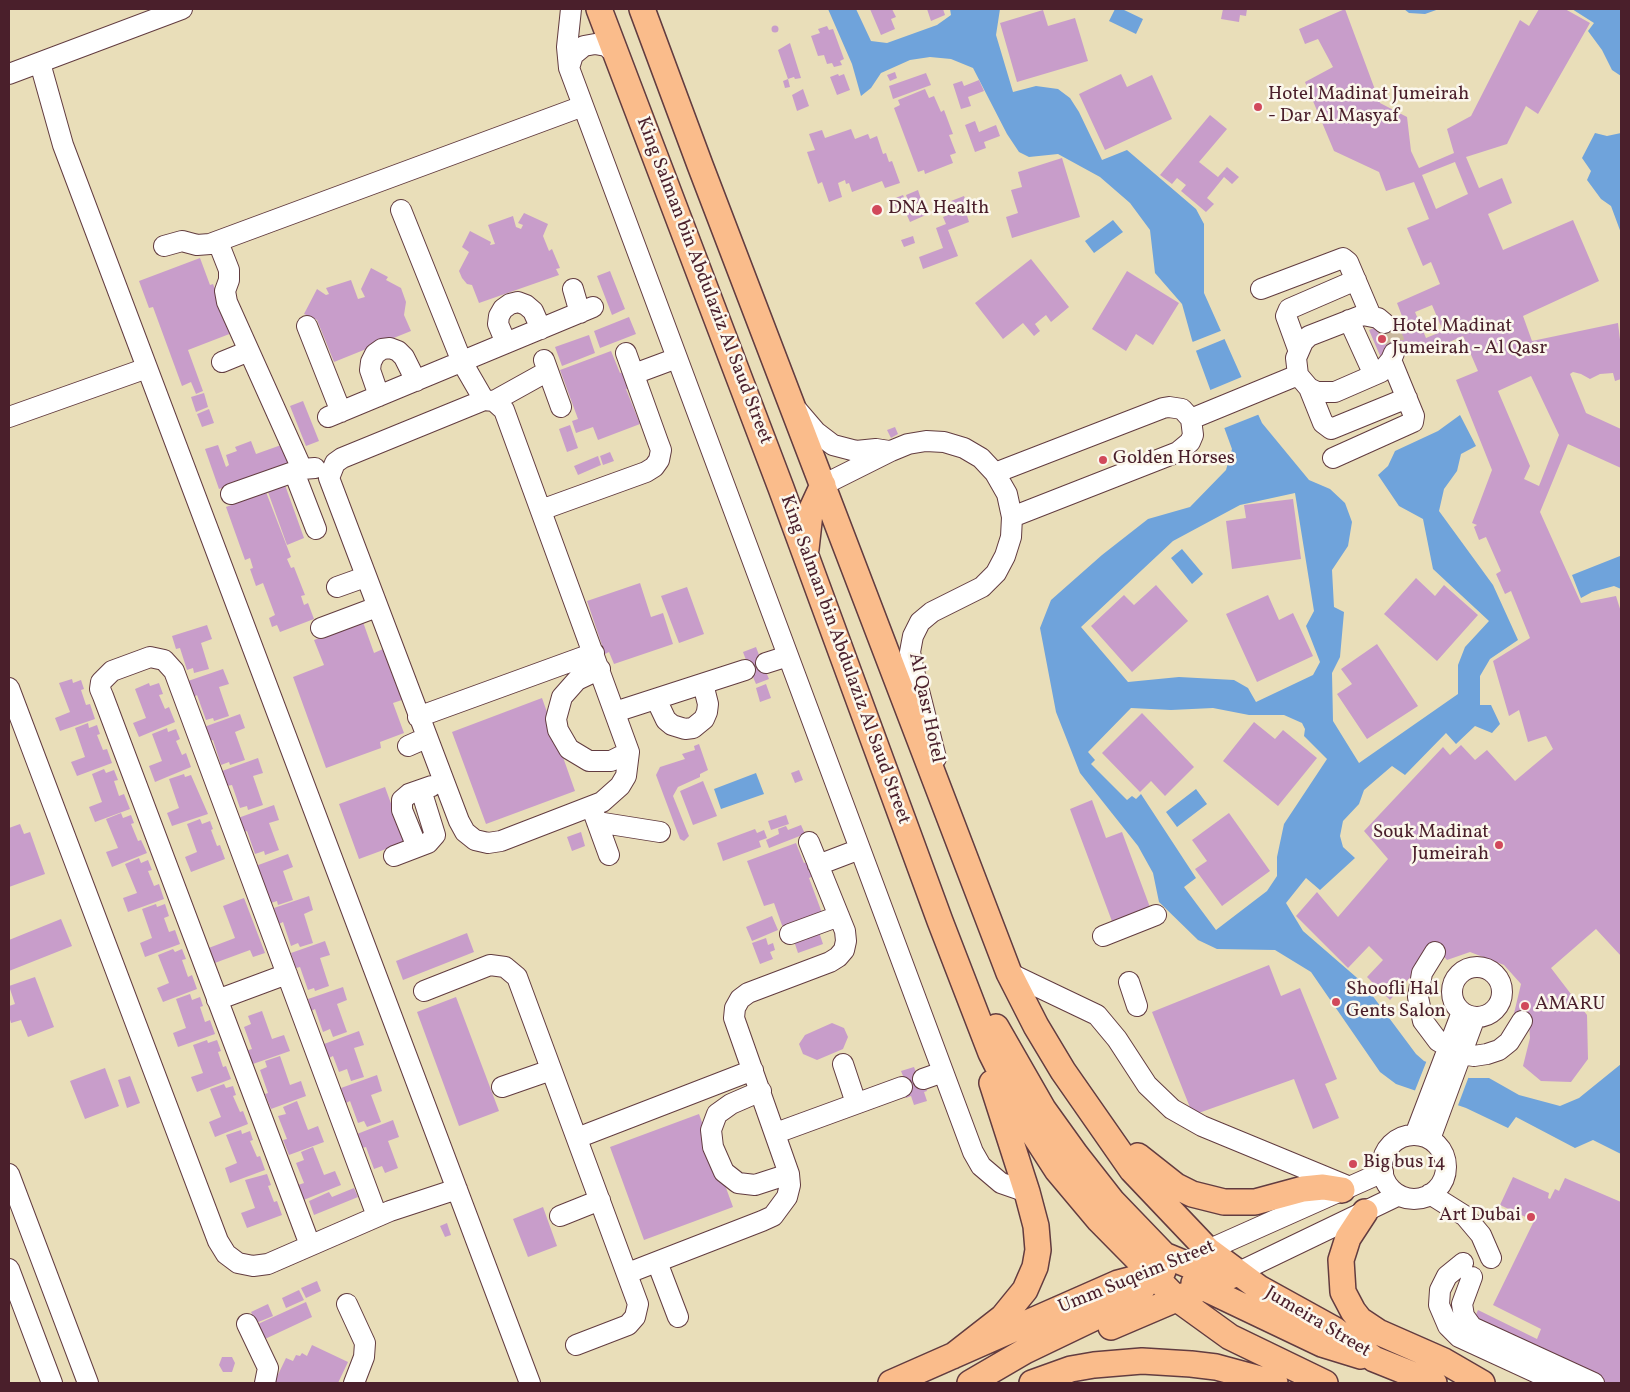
<!DOCTYPE html>
<style>
body{margin:0}
#map{position:relative;width:1630px;height:1392px;overflow:hidden;background:#e9deb9;font-family:Vollkorn,serif}
canvas{display:block}
.frame{position:absolute;inset:0;border:10px solid #4a1f2b;pointer-events:none}
</style>
<div id="map">
<canvas width="1630" height="1392"></canvas>
<div class="frame"></div>
</div>
<script>
const c = document.querySelector('canvas').getContext('2d');
c.lineJoin = 'round';
function fillPath(path, color) {
  c.fillStyle = color;
  c.fill(path, 'evenodd');
}
function toPath(rows) {
  const path = new Path2D();
  for (const r of rows) {
    if (r.length === 3) {
      path.moveTo(r[0] + r[2], r[1]);
      path.arc(r[0], r[1], r[2], 0, 2 * Math.PI);
      continue;
    }
    path.moveTo(r[0], r[1]);
    for (let i = 2; i < r.length; i += 2) path.lineTo(r[i], r[i + 1]);
  }
  return path;
}
function strokePath(path, color, width, dash) {
  c.strokeStyle = color;
  c.lineWidth = width;
  c.lineCap = dash ? 'butt' : 'round';
  c.setLineDash(dash || []);
  c.stroke(path);
}
function drawText(font, color, halo, rows, align = 'center') {
  c.font = font + ' Vollkorn,serif';
  c.lineWidth = 5;
  c.setLineDash([]);
  c.textBaseline = 'middle';
  c.strokeStyle = halo;
  c.fillStyle = color;
  for (const [text, x, y, turn = 0] of rows) {
    c.save();
    c.translate(x, y);
    c.rotate((+turn || 0) * Math.PI / 180);
    c.textAlign = isNaN(turn) ? turn : align;
    if (halo) c.strokeText(text, 0, 0);
    c.fillText(text, 0, 0);
    c.restore();
  }
}
fillPath(toPath([
 [828,9,856,9,871,41,887,43,937,25,951,15,950,9,1000,9,996,35,1013,92,1036,86,1058,89,1070,98,1079,112,1102,160,1127,150,1196,209,1204,224,1204,293,1262,423,1309,480,1330,489,1345,503,1352,522,1348,546,1332,570,1334,607,1344,612,1340,657,1332,673,1333,721,1359,763,1458,694,1458,665,1465,647,1489,621,1433,569,1423,519,1399,506,1378,475,1388,466,1395,451,1438,431,1460,415,1476,446,1461,454,1457,471,1444,489,1439,511,1493,585,1518,640,1490,659,1480,676,1480,705,1491,705,1500,724,1492,733,1475,726,1456,744,1446,733,1405,775,1392,766,1364,790,1359,804,1343,821,1340,836,1343,847,1355,858,1320,890,1306,878,1286,903,1303,931,1363,983,1416,1054,1424,1061,1469,1078,1489,1078,1519,1095,1560,1106,1579,1098,1621,1064,1621,1154,1593,1140,1575,1148,1516,1117,1508,1128,1466,1108,1396,1084,1380,1072,1311,972,1275,950,1217,949,1198,940,1159,902,1153,873,1138,846,1080,773,1056,712,1040,628,1051,600,1102,555,1148,519,1190,507,1226,470,1232,449,1192,340,1182,304,1155,273,1150,230,1130,203,1100,177,1058,154,1029,157,1019,152,1007,134,973,68,951,59,930,57,910,60,881,73,871,88,861,96,852,64],
 [1295,493,1314,611,1306,626,1320,662,1313,675,1256,702,1248,688,1234,680,1179,677,1128,682,1081,627,1173,541,1240,505],
 [1131,708,1171,710,1213,708,1249,715,1284,715,1302,723,1305,729,1304,736,1327,759,1284,824,1277,857,1277,876,1267,891,1216,930,1184,887,1196,878,1141,794,1136,799,1132,796,1127,800,1091,764,1095,760,1088,752],
 [1115,9,1122,9,1143,19,1136,34,1109,21],
 [1404,9,1439,9,1425,14,1409,13],
 [1572,9,1621,9,1621,76,1612,70,1602,50,1588,31,1594,23],
 [1595,133,1607,136,1621,133,1621,233,1611,206,1601,199,1587,180,1591,171,1582,158],
 [1113,220,1123,232,1094,253,1085,241],
 [1182,549,1203,574,1192,584,1171,558],
 [1621,553,1621,589,1614,586,1592,592,1581,598,1572,575,1620,556],
 [756,773,764,794,721,809,714,789],
 [1196,789,1207,804,1177,827,1166,812]
]), '#6fa3db');
fillPath(toPath([
 [1223,330,1227,338,1193,352,1190,343],
 [1244,376,1260,414,1222,429,1208,391],
 [1427,1060,1469,1076,1457,1108,1414,1093]
]), '#e9deb9');
fillPath(toPath([
 [870,9,892,9,896,17,891,19,895,29,881,35],
 [927,9,943,9,945,15,931,21],
 [1223,9,1247,9,1246,16,1240,15,1239,22,1221,19],
 [1345,9,1380,103,1407,117,1411,151,1419,168,1454,153,1447,129,1471,116,1520,20,1529,26,1539,9,1565,9,1590,23,1538,114,1526,106,1507,144,1466,157,1479,188,1502,178,1512,203,1488,214,1503,250,1573,220,1599,281,1523,316,1532,341,1618,323,1621,348,1621,379,1615,381,1613,373,1600,374,1590,379,1581,374,1573,372,1570,374,1586,413,1621,429,1621,468,1568,444,1540,512,1581,603,1616,596,1621,612,1621,956,1596,929,1551,968,1587,1015,1588,1059,1571,1082,1541,1081,1523,1066,1530,1038,1529,1024,1512,1022,1521,984,1504,965,1470,952,1447,960,1436,948,1390,1000,1367,977,1383,960,1369,946,1348,968,1296,916,1317,892,1338,917,1388,859,1364,831,1443,747,1450,755,1461,745,1475,760,1487,750,1515,781,1553,749,1546,736,1528,742,1519,710,1509,716,1493,661,1530,638,1511,591,1505,594,1496,574,1501,571,1486,537,1479,540,1474,527,1477,525,1472,523,1492,470,1456,380,1478,371,1463,336,1420,355,1415,344,1381,358,1369,330,1402,316,1397,303,1440,284,1431,262,1423,266,1407,228,1429,219,1414,182,1386,191,1379,172,1334,151,1305,82,1333,67,1318,39,1305,44,1299,29],
 [1455,162,1468,194,1436,209,1422,175],
 [1432,305,1443,331,1426,338,1415,312],
 [1531,376,1559,435,1539,486,1524,479,1530,466,1498,391],
 [1043,10,1048,26,1075,18,1088,61,1017,82,1000,23],
 [775,29,3.5],
 [827,26,829,30,833,29,844,59,840,61,842,65,834,67,832,63,827,64,824,55,818,56,811,36,820,33,818,29],
 [790,43,801,78,795,79,794,77,788,79,778,50],
 [895,72,897,78,890,81,887,75],
 [926,73,931,85,893,99,889,86],
 [838,74,839,76,844,74,850,90,837,95,830,77],
 [1121,74,1127,87,1152,75,1172,119,1105,150,1079,94],
 [788,79,790,87,785,88,783,81],
 [979,80,984,91,968,97,971,106,961,109,953,84,962,81,964,86],
 [803,89,809,106,797,111,792,95],
 [925,89,929,98,934,96,941,112,944,110,953,134,949,135,956,153,950,155,953,163,925,174,924,170,918,172,894,108,900,105,898,100],
 [1210,115,1227,129,1199,162,1218,177,1227,167,1239,177,1232,184,1224,177,1207,198,1214,204,1206,212,1181,191,1186,185,1177,178,1172,184,1160,175],
 [975,121,979,132,996,125,1000,136,984,142,986,148,975,152,965,125],
 [851,129,855,139,868,134,870,139,877,136,883,154,886,153,889,162,892,161,900,183,885,188,882,181,852,192,849,183,846,184,845,180,838,183,842,197,829,202,822,182,818,184,807,152,815,150,809,134,822,130,825,138],
 [1062,158,1080,217,1012,238,1006,217,1018,213,1011,190,1022,187,1018,172],
 [918,190,922,202,910,206,906,195],
 [903,195,908,207,897,211,893,199],
 [964,196,968,207,965,209,969,222,948,230,958,256,923,269,919,257,943,248,936,228,946,224,943,217,955,212,951,201],
 [924,203,928,214,910,222,905,211],
 [524,213,548,224,543,236,549,251,552,249,560,268,556,269,559,275,479,303,472,285,467,284,462,278,459,271,469,252,462,247,470,231,491,242,490,245,495,244,488,225,513,216,516,227,521,229,523,225,518,223],
 [913,236,915,243,904,247,901,240],
 [200,258,210,285,213,284,232,333,188,350,203,391,196,394,191,382,182,386,153,307,149,308,139,281],
 [1031,259,1069,307,1051,322,1046,315,1035,324,1040,331,1034,336,1023,323,1003,339,975,303],
 [371,268,388,277,386,280,401,288,406,302,404,315,411,331,334,362,317,320,304,314,317,289,326,295,329,294,326,288,351,280,358,299,365,297,361,289],
 [610,271,625,309,612,315,597,276],
 [1127,271,1179,303,1153,345,1136,334,1126,351,1092,329],
 [629,317,636,334,600,348,594,331],
 [589,335,595,353,562,366,555,347],
 [611,351,620,373,624,372,630,388,626,389,640,424,598,440,593,427,576,433,572,421,578,419,560,370],
 [204,393,208,407,196,412,191,397],
 [303,401,319,441,306,446,290,406],
 [209,409,214,423,202,427,197,414],
 [570,425,578,448,567,452,559,429],
 [895,427,898,434,891,438,887,430],
 [251,441,256,454,284,444,291,463,219,489,205,449,218,445,226,467,229,465,226,455,237,451,235,447],
 [610,452,614,461,603,465,600,456],
 [598,456,601,465,578,475,574,466],
 [285,485,304,538,287,545,268,492],
 [266,492,291,557,287,559,291,568,294,567,305,595,301,596,304,605,308,603,314,619,280,632,277,625,272,627,269,618,275,615,263,583,256,586,250,569,253,568,250,558,245,560,226,507],
 [1293,499,1301,559,1232,569,1226,521,1246,518,1244,505],
 [1416,578,1435,596,1444,585,1478,615,1437,661,1384,614],
 [640,583,651,617,663,613,673,644,614,664,609,652,605,654,587,601],
 [1156,585,1188,621,1132,672,1091,626,1124,595,1134,605],
 [687,587,704,634,679,643,661,596],
 [1268,595,1279,620,1293,613,1313,656,1257,682,1226,614],
 [363,622,374,653,383,649,402,700,393,703,404,733,380,742,381,748,326,768,293,677,324,665,314,640],
 [207,625,212,639,201,643,209,669,194,673,193,668,187,670,180,648,176,649,172,636],
 [1377,644,1418,706,1367,739,1337,694,1352,684,1341,669],
 [756,647,759,655,763,654,769,671,766,672,769,679,756,684,753,677,748,678,742,662,746,660,743,652],
 [223,669,229,684,219,687,229,716,214,721,213,718,206,720,197,695,194,697,188,681],
 [72,679,73,683,81,680,84,689,81,690,86,705,90,704,95,719,60,731,55,718,70,712,59,683],
 [149,683,150,686,159,683,163,694,159,695,165,709,169,707,175,722,139,737,133,723,146,718,135,689],
 [766,684,771,698,760,702,756,688],
 [542,698,575,791,486,824,452,732],
 [1142,713,1194,767,1165,796,1151,781,1140,792,1102,753],
 [240,714,245,728,235,732,245,760,230,765,229,762,221,765,213,740,209,741,204,727],
 [1254,722,1275,739,1283,730,1317,758,1278,806,1223,761],
 [88,723,89,728,97,725,100,734,97,735,103,750,107,749,112,763,77,776,71,762,85,757,75,728],
 [167,728,168,732,176,729,180,739,176,741,182,755,186,753,191,767,155,782,149,766,162,761,152,734],
 [699,744,708,770,700,774,700,777,678,787,673,796,689,836,684,841,680,839,656,775,660,767,685,759,682,754,695,750,694,746],
 [258,758,263,773,253,776,263,805,248,810,247,806,240,808,232,785,227,786,222,771],
 [104,769,106,773,114,770,118,780,114,781,119,796,124,794,130,809,95,822,89,807,102,802,92,774],
 [799,770,803,780,795,783,791,773],
 [184,774,185,777,191,775,208,814,172,826,167,813,179,808,169,779],
 [703,781,717,816,693,825,680,791],
 [385,787,405,842,359,859,339,804],
 [1092,800,1106,838,1122,832,1151,910,1113,924,1070,809],
 [274,805,279,820,269,823,279,850,265,855,264,851,255,854,247,831,244,832,238,818],
 [121,813,123,818,131,815,134,823,131,824,138,841,141,840,147,853,112,867,106,852,118,848,106,819],
 [1229,813,1270,871,1222,906,1195,869,1207,861,1192,840],
 [786,815,789,824,771,830,768,821],
 [200,819,202,824,210,821,213,829,211,830,217,846,220,845,225,859,191,872,185,857,197,852,187,824],
 [20,824,24,834,30,832,45,874,9,887,9,828],
 [801,825,805,834,769,848,766,840,779,834,778,829,786,826,788,830],
 [755,829,757,833,764,830,767,838,759,841,761,847,723,861,717,843],
 [581,832,585,846,572,851,567,837],
 [796,843,804,863,808,862,813,876,809,878,822,913,783,928,774,903,764,906,747,861],
 [288,854,293,867,283,871,293,900,278,905,277,901,271,903,253,867],
 [139,858,141,863,148,860,152,870,148,871,154,886,159,884,164,899,128,912,123,898,137,893,125,864],
 [309,896,313,910,304,914,313,943,300,947,298,943,291,946,283,922,279,924,274,908],
 [244,898,265,953,253,957,250,950,212,964,206,949,235,938,223,906],
 [156,904,157,907,165,904,169,916,164,918,169,932,175,930,180,944,145,957,140,943,152,938,142,909],
 [772,916,778,930,752,941,746,927],
 [61,919,72,946,9,971,9,940],
 [819,932,823,944,798,953,794,941],
 [467,933,474,952,403,980,396,961],
 [766,938,768,945,773,943,775,950,770,952,773,959,760,964,752,943],
 [325,941,330,955,320,958,329,986,315,991,314,988,308,990,300,967,296,968,291,953],
 [173,949,175,952,182,949,186,959,182,960,188,977,192,975,197,989,163,1002,157,988,169,983,158,955],
 [1269,965,1281,996,1300,988,1337,1079,1325,1084,1339,1118,1313,1129,1294,1079,1193,1115,1152,1012],
 [35,977,54,1027,28,1037,21,1020,11,1023,9,1016,9,1006,15,1004,9,986],
 [343,987,347,1000,337,1004,347,1032,333,1037,330,1029,323,1032,315,1009,311,1011,308,999],
 [190,994,192,1000,200,997,203,1006,200,1007,205,1022,210,1020,215,1034,178,1047,173,1033,186,1028,176,999],
 [456,997,499,1111,459,1126,417,1012],
 [262,1011,272,1039,284,1035,290,1051,250,1065,245,1051,252,1049,244,1027,251,1024,248,1016],
 [832,1023,844,1028,848,1037,843,1049,817,1060,803,1054,799,1044,805,1035],
 [359,1031,364,1045,354,1048,364,1077,351,1081,347,1069,339,1072,333,1056,329,1058,324,1044],
 [207,1040,208,1043,217,1040,221,1051,218,1052,223,1067,226,1066,231,1079,197,1092,191,1077,203,1073,193,1045],
 [280,1056,290,1085,301,1081,306,1096,271,1109,265,1094,268,1093,260,1070,267,1067,265,1061],
 [914,1067,917,1075,921,1074,927,1091,924,1092,927,1101,914,1105,911,1096,906,1098,901,1082,905,1081,901,1071],
 [105,1068,119,1106,85,1119,70,1081],
 [377,1075,382,1091,371,1095,381,1122,367,1127,364,1121,358,1123,350,1101,346,1103,341,1088],
 [130,1076,140,1103,127,1108,118,1080],
 [224,1084,226,1088,233,1086,236,1095,233,1096,240,1112,243,1111,248,1124,215,1137,209,1122,221,1117,210,1089],
 [297,1101,308,1130,318,1126,324,1142,289,1155,283,1140,287,1139,278,1116,286,1114,283,1107],
 [699,1114,733,1207,644,1240,610,1147],
 [393,1120,399,1137,388,1141,398,1168,385,1173,382,1166,374,1169,366,1147,362,1148,357,1134],
 [241,1130,242,1134,250,1131,253,1140,250,1141,257,1157,260,1156,265,1170,230,1183,225,1168,237,1163,226,1135],
 [313,1147,324,1175,335,1171,341,1185,301,1201,295,1186,304,1183,296,1163,304,1160,301,1152],
 [267,1174,271,1185,268,1186,274,1202,277,1201,282,1215,247,1228,241,1213,255,1208,245,1180],
 [1513,1177,1549,1193,1548,1198,1550,1199,1555,1189,1559,1191,1565,1178,1621,1202,1621,1383,1602,1383,1472,1323,1478,1310,1537,1339,1541,1329,1493,1305,1534,1221,1500,1205],
 [354,1188,358,1197,314,1215,309,1201,329,1192,332,1197],
 [543,1207,557,1246,528,1257,513,1219],
 [447,1223,451,1235,445,1237,440,1226],
 [317,1281,321,1291,306,1298,301,1288],
 [299,1290,304,1300,286,1308,282,1298],
 [306,1302,312,1317,265,1339,258,1324],
 [268,1304,273,1316,256,1323,251,1312],
 [312,1345,348,1362,338,1383,274,1383,286,1358,293,1361,296,1355,300,1356,302,1353,307,1356],
 [222,1357,232,1357,235,1363,232,1372,223,1372,219,1365]
]), '#c89dca');
strokePath(toPath([
 [1384,323,1394,340,1394,353]
]), '#c9b89d', 20, [20, 10]);
const minor = toPath([
 [571,9,567,47,569,68,973,1152,981,1166,1001,1183,1027,1192],
 [40,63,63,145,530,1383],
 [569,68,573,55,584,46,595,44,606,46,615,53],
 [9,74,182,9],
 [401,210,462,362,484,400],
 [218,242,229,270,229,280,225,291,227,302,302,469],
 [164,246,182,241,197,245,210,244,583,106],
 [573,289,580,313],
 [1261,289,1343,258,1348,262,1371,316],
 [1349,320,1374,375],
 [1384,323,1378,318,1363,315,1309,336,1303,342,1296,358,1298,375,1309,388,1317,392,1335,392,1381,372,1391,360,1394,353],
 [307,326,341,412],
 [506,343,498,324,499,316,503,309,510,304,518,302,526,305,533,311,541,329],
 [1298,349,1286,316,1289,309,1356,280],
 [544,360,561,407],
 [222,362,249,351],
 [634,374,677,358],
 [1309,388,1323,423,1331,429,1407,398],
 [379,396,370,370,371,362,375,354,382,349,390,348,398,351,404,357,416,381],
 [484,400,494,401,504,410,629,752,626,776,620,786,602,802,501,841,488,843,475,840,465,832,459,821,329,478,335,463,342,458,484,400],
 [494,401,548,371],
 [798,411,816,432,833,445,856,451,876,449,889,451],
 [9,417,147,368],
 [328,417,593,307],
 [1191,419,1298,375],
 [1333,458,1413,422,1414,416,1391,360],
 [294,472,316,529],
 [995,473,1163,408,1169,407,1182,409,1191,419,1193,435,1190,442,1178,452,1012,517],
 [823,485,891,451,908,444,926,441,944,442,964,448,981,458,995,473,1007,494,1012,517,1011,537,1005,556,996,573,982,587,932,612,920,622,913,636,910,652,913,667,936,758],
 [231,494,302,469,315,468],
 [541,510,646,472,654,467,659,460,661,450,658,442,626,353],
 [337,587,365,577],
 [321,628,377,607],
 [766,663,788,656],
 [600,669,577,680,562,697,556,719,558,730,569,749,589,761,611,761,629,752],
 [9,688,218,1241,226,1254,238,1263,253,1266,268,1264,390,1211,457,1189],
 [656,699,666,720,672,725,685,729,693,728,704,719,707,712,708,704,703,684],
 [615,712,745,670],
 [418,717,594,653],
 [408,746,426,738],
 [593,811,609,855],
 [597,822,660,832],
 [417,847,402,810,402,800,409,794,432,786],
 [394,856,428,843,435,835,421,790],
 [818,865,860,849],
 [790,934,839,916],
 [1103,936,1156,915],
 [1435,952,1422,973,1418,997,1423,1021,1438,1041,1461,1054,1474,1056,1487,1054,1499,1050,1509,1042,1522,1021],
 [1477,992,25],
 [1009,973,1097,1015,1117,1039,1147,1085,1172,1109,1202,1126,1345,1185],
 [1129,982,1137,1006],
 [424,991,490,965,505,967,517,977,638,1304,635,1317,628,1325,576,1345],
 [217,1000,287,974],
 [843,1064,856,1103],
 [923,1079,943,1072],
 [502,1087,551,1070],
 [761,1091,731,1104,717,1114,711,1130,713,1147,724,1172,738,1183,755,1185,789,1174],
 [776,1133,902,1087],
 [1415,1135,1462,1012],
 [1414,1167,32],
 [577,1138,753,1070],
 [1430,1139,1475,1017],
 [9,1174,88,1383],
 [1430,1194,1465,1216,1481,1235,1491,1258],
 [560,1216,600,1200],
 [310,1245,103,696,100,689,101,682,112,671,150,657,164,660,174,671,377,1216],
 [1208,1250,1383,1172],
 [657,1262,678,1317],
 [1463,1263,1447,1276,1440,1290,1439,1305,1448,1326,1459,1337,1559,1383],
 [9,1269,52,1383],
 [628,1273,762,1221,773,1216,787,1197,790,1185,789,1174,734,1018,735,1008,740,999,748,993,830,962,838,957,844,950,846,941,845,931,809,842],
 [1237,1273,1399,1195],
 [1472,1277,1462,1304,1464,1316,1472,1327,1594,1383],
 [347,1304,365,1343,364,1357,354,1383],
 [247,1324,268,1368,265,1383]
]);
const major = toPath([
 [599,9,781,488,940,921,991,1053,1024,1119,1057,1170,1099,1220,1176,1298,1230,1337,1325,1383],
 [642,9,700,165,1009,973,1036,1026,1063,1071,1132,1170,1208,1250,1259,1288,1335,1330,1374,1359,1434,1383],
 [806,549,810,513,823,485],
 [996,1027,1043,1109,1076,1155,1112,1201,1164,1255,1203,1271,1237,1273],
 [1138,1156,1176,1186,1192,1194,1224,1202,1255,1202,1303,1189,1323,1187,1342,1190],
 [1365,1212,1348,1238,1341,1260,1343,1292,1353,1311,1360,1320,1378,1332,1444,1361,1482,1383],
 [1194,1283,1322,1344,1361,1356],
 [1111,1327,1235,1274],
 [953,1356,1003,1317,1025,1290,1035,1267,1038,1250,1036,1226,1027,1192,992,1083],
 [891,1383,1118,1283,1163,1271],
 [970,1383,1025,1351,1127,1302,1141,1290,1155,1271],
 [1032,1383,1071,1369,1094,1365,1142,1361,1191,1364,1216,1367,1275,1383]
]);
strokePath(minor, '#623c40', 22);
strokePath(major, '#623c40', 28);
strokePath(minor, '#fff', 20);
strokePath(major, '#fabc8b', 25);
for (const [x, y, r, color] of [
 [1258,107,5,"#d1495b"],
 [877,210,6,"#d1495b"],
 [1382,339,5,"#d1495b"],
 [1103,460,5,"#d1495b"],
 [1499,845,5,"#d1495b"],
 [1336,1002,5,"#d1495b"],
 [1525,1006,5,"#d1495b"],
 [1353,1164,5,"#d1495b"],
 [1531,1217,5,"#d1495b"]
]) {
  const dot = new Path2D();
  dot.arc(x, y, r, 0, 2 * Math.PI);
  c.fillStyle = color;
  c.fill(dot);
  strokePath(dot, '#fbf7ec', 2);
}
drawText('19px', '#4a1f2b', '#fbf7ec', [
 ["Hotel Madinat Jumeirah",1268,96],
 ["- Dar Al Masyaf",1268,118],
 ["DNA Health",888,210],
 ["Hotel Madinat",1392,328],
 ["Jumeirah - Al Qasr",1392,350],
 ["Golden Horses",1113,460],
 ["Souk Madinat",1489,834,"right"],
 ["Jumeirah",1489,856,"right"],
 ["Shoofli Hal",1346,991],
 ["Gents Salon",1346,1013],
 ["AMARU",1535,1006],
 ["Big bus 14",1363,1164],
 ["Art Dubai",1521,1217,"right"]
], 'left');
drawText('19px', '#4a1f2b', '#fbf7ec', [
 ["King Salman bin Abdulaziz Al Saud Street",703,281,69],
 ["King Salman bin Abdulaziz Al Saud Street",844,660,70],
 ["Al Qasr Hotel",925,708,78],
 ["Umm Suqeim Street",1137,1278,-22],
 ["Jumeira Street",1317,1323,31]
]);
</script>
